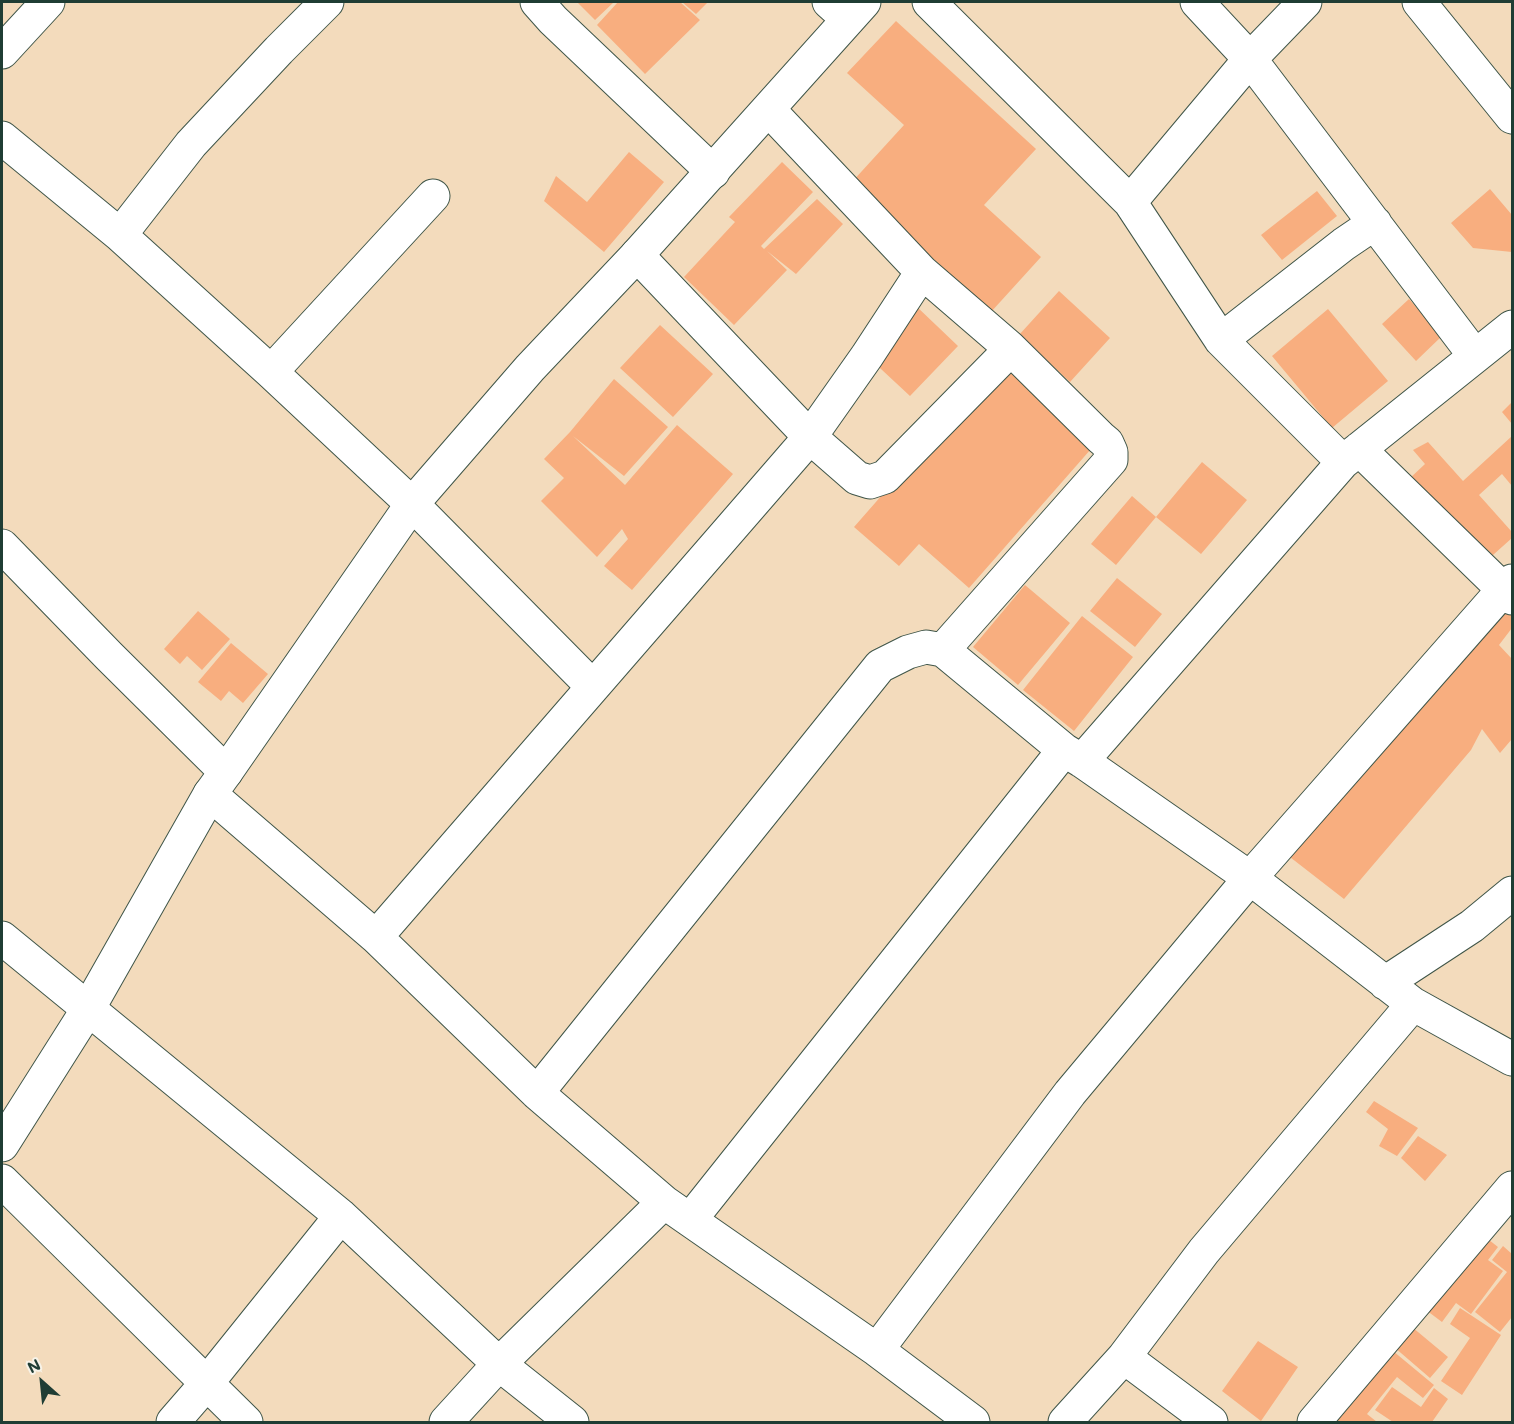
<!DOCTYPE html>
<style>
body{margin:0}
#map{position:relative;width:1514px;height:1424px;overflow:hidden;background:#f3dbbc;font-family:Mali,sans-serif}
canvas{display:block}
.frame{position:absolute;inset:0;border:3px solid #1f3d34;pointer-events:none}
.north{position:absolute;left:12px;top:1352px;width:60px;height:60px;-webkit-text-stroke:4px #f7f3e8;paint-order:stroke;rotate:333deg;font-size:16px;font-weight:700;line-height:24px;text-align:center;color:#1f3d34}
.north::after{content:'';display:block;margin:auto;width:21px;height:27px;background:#1f3d34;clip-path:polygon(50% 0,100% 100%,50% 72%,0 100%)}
</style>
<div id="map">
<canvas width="1514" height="1424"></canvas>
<div class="frame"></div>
<div class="north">N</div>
</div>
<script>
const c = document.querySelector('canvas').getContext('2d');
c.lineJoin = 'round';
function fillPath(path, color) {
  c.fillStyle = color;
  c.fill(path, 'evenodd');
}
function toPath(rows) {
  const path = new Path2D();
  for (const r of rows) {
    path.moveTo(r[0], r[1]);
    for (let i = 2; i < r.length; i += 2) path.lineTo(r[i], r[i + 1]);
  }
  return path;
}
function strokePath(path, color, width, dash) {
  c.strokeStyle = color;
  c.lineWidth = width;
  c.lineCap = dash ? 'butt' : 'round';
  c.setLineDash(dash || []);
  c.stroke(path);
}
fillPath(toPath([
 [577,2,614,2,595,20],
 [618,2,680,2,700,20,645,74,597,25],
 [682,2,708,2,696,14],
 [896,21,1036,149,984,205,1041,257,991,312,851,183,904,125,847,73],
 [629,152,664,182,604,252,544,201,556,176,587,202],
 [782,162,813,192,761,246,764,249,817,199,843,224,796,274,767,251,787,270,734,325,684,277,735,222,729,217],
 [1490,189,1512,215,1512,252,1473,248,1451,223],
 [1317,191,1337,216,1282,260,1261,235],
 [1059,291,1110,338,1070,382,1019,335],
 [1409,299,1442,336,1416,361,1382,324],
 [915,305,958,346,910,396,867,356],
 [1328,309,1388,381,1332,428,1272,356],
 [660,325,713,374,673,417,620,368],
 [1003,357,1098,441,969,588,919,544,899,566,854,527],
 [614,379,668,427,624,476,573,436,625,485,677,425,733,474,632,590,604,566,628,539,622,529,597,557,541,501,564,478,544,459,570,432],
 [1512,402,1512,424,1502,412],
 [1512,436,1512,486,1502,474,1479,495,1512,532,1512,538,1484,563,1408,480,1425,464,1413,450,1428,442,1463,481],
 [1202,462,1247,500,1201,554,1156,517],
 [1132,496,1156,517,1116,565,1091,544],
 [1117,578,1162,614,1135,647,1090,611],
 [1025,585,1070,623,1018,685,973,647],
 [1512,604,1512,628,1499,645,1512,659,1512,739,1500,753,1482,729,1471,750,1344,899,1277,847],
 [198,611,230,639,202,670,187,656,180,664,164,649],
 [1082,616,1133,657,1074,731,1023,690],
 [231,643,268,674,243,703,229,691,221,701,198,682],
 [1374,1101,1418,1128,1397,1156,1379,1146,1388,1129,1366,1112],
 [1418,1136,1447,1155,1425,1181,1401,1158],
 [1484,1236,1498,1247,1488,1260,1503,1271,1471,1314,1456,1303,1442,1322,1426,1310],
 [1503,1246,1512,1254,1512,1317,1500,1332,1475,1312,1507,1272,1492,1260],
 [1460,1308,1501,1335,1462,1395,1441,1381,1470,1338,1450,1324],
 [1412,1327,1448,1357,1430,1378,1394,1347],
 [1258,1341,1298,1367,1261,1421,1222,1391],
 [1393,1351,1434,1385,1423,1398,1397,1377,1367,1414,1377,1422,1335,1422],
 [1392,1387,1421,1407,1434,1388,1448,1399,1432,1422,1393,1422,1375,1410]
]), '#f8ae7f');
const minor = toPath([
 [537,2,553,20,713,172],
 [829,2,848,19],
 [929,2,1130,202,1221,340,1343,462],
 [1305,2,1250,59,1475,356],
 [1419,2,1512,117],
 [2,52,48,2],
 [769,110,922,272,1009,347,1101,438,1107,443,1111,452,1111,460,943,650,1064,750,1082,761,1250,878,1413,1004,1512,1059],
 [2,138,120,235,271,372,412,504,593,687],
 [1130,202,1250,59,1197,2],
 [120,235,191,144,279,50,327,2],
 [637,255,810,437,857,478,870,482,885,477,1003,357,1009,347],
 [1221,340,1344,244,1375,223],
 [271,372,433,196],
 [1359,449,1512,598],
 [2,546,109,656,226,772],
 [1082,761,1343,462,1512,327],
 [210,794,376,937,537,1093,664,1202,877,1350,973,1422],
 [376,937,810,437,867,356,922,272],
 [2,938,341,1216,499,1364,572,1422],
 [1385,983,1472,926,1512,893],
 [537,1093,880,666,908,652,926,647,943,650],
 [2,1181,246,1422],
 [690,1220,1064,750],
 [877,1350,1070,1093,1250,878,1504,589,1512,581],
 [1124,1357,1211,1422],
 [173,1422,206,1384,341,1216],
 [446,1422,499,1364,664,1202],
 [1065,1422,1124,1357,1204,1251,1413,1004],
 [1314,1422,1512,1188]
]);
const tertiary = toPath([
 [2,1145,88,1009,210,794,226,772,412,504,530,368,637,255,864,2]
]);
strokePath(minor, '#3f5548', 35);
strokePath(tertiary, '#3f5548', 35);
strokePath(minor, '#fff', 33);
strokePath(tertiary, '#fff', 33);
</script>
